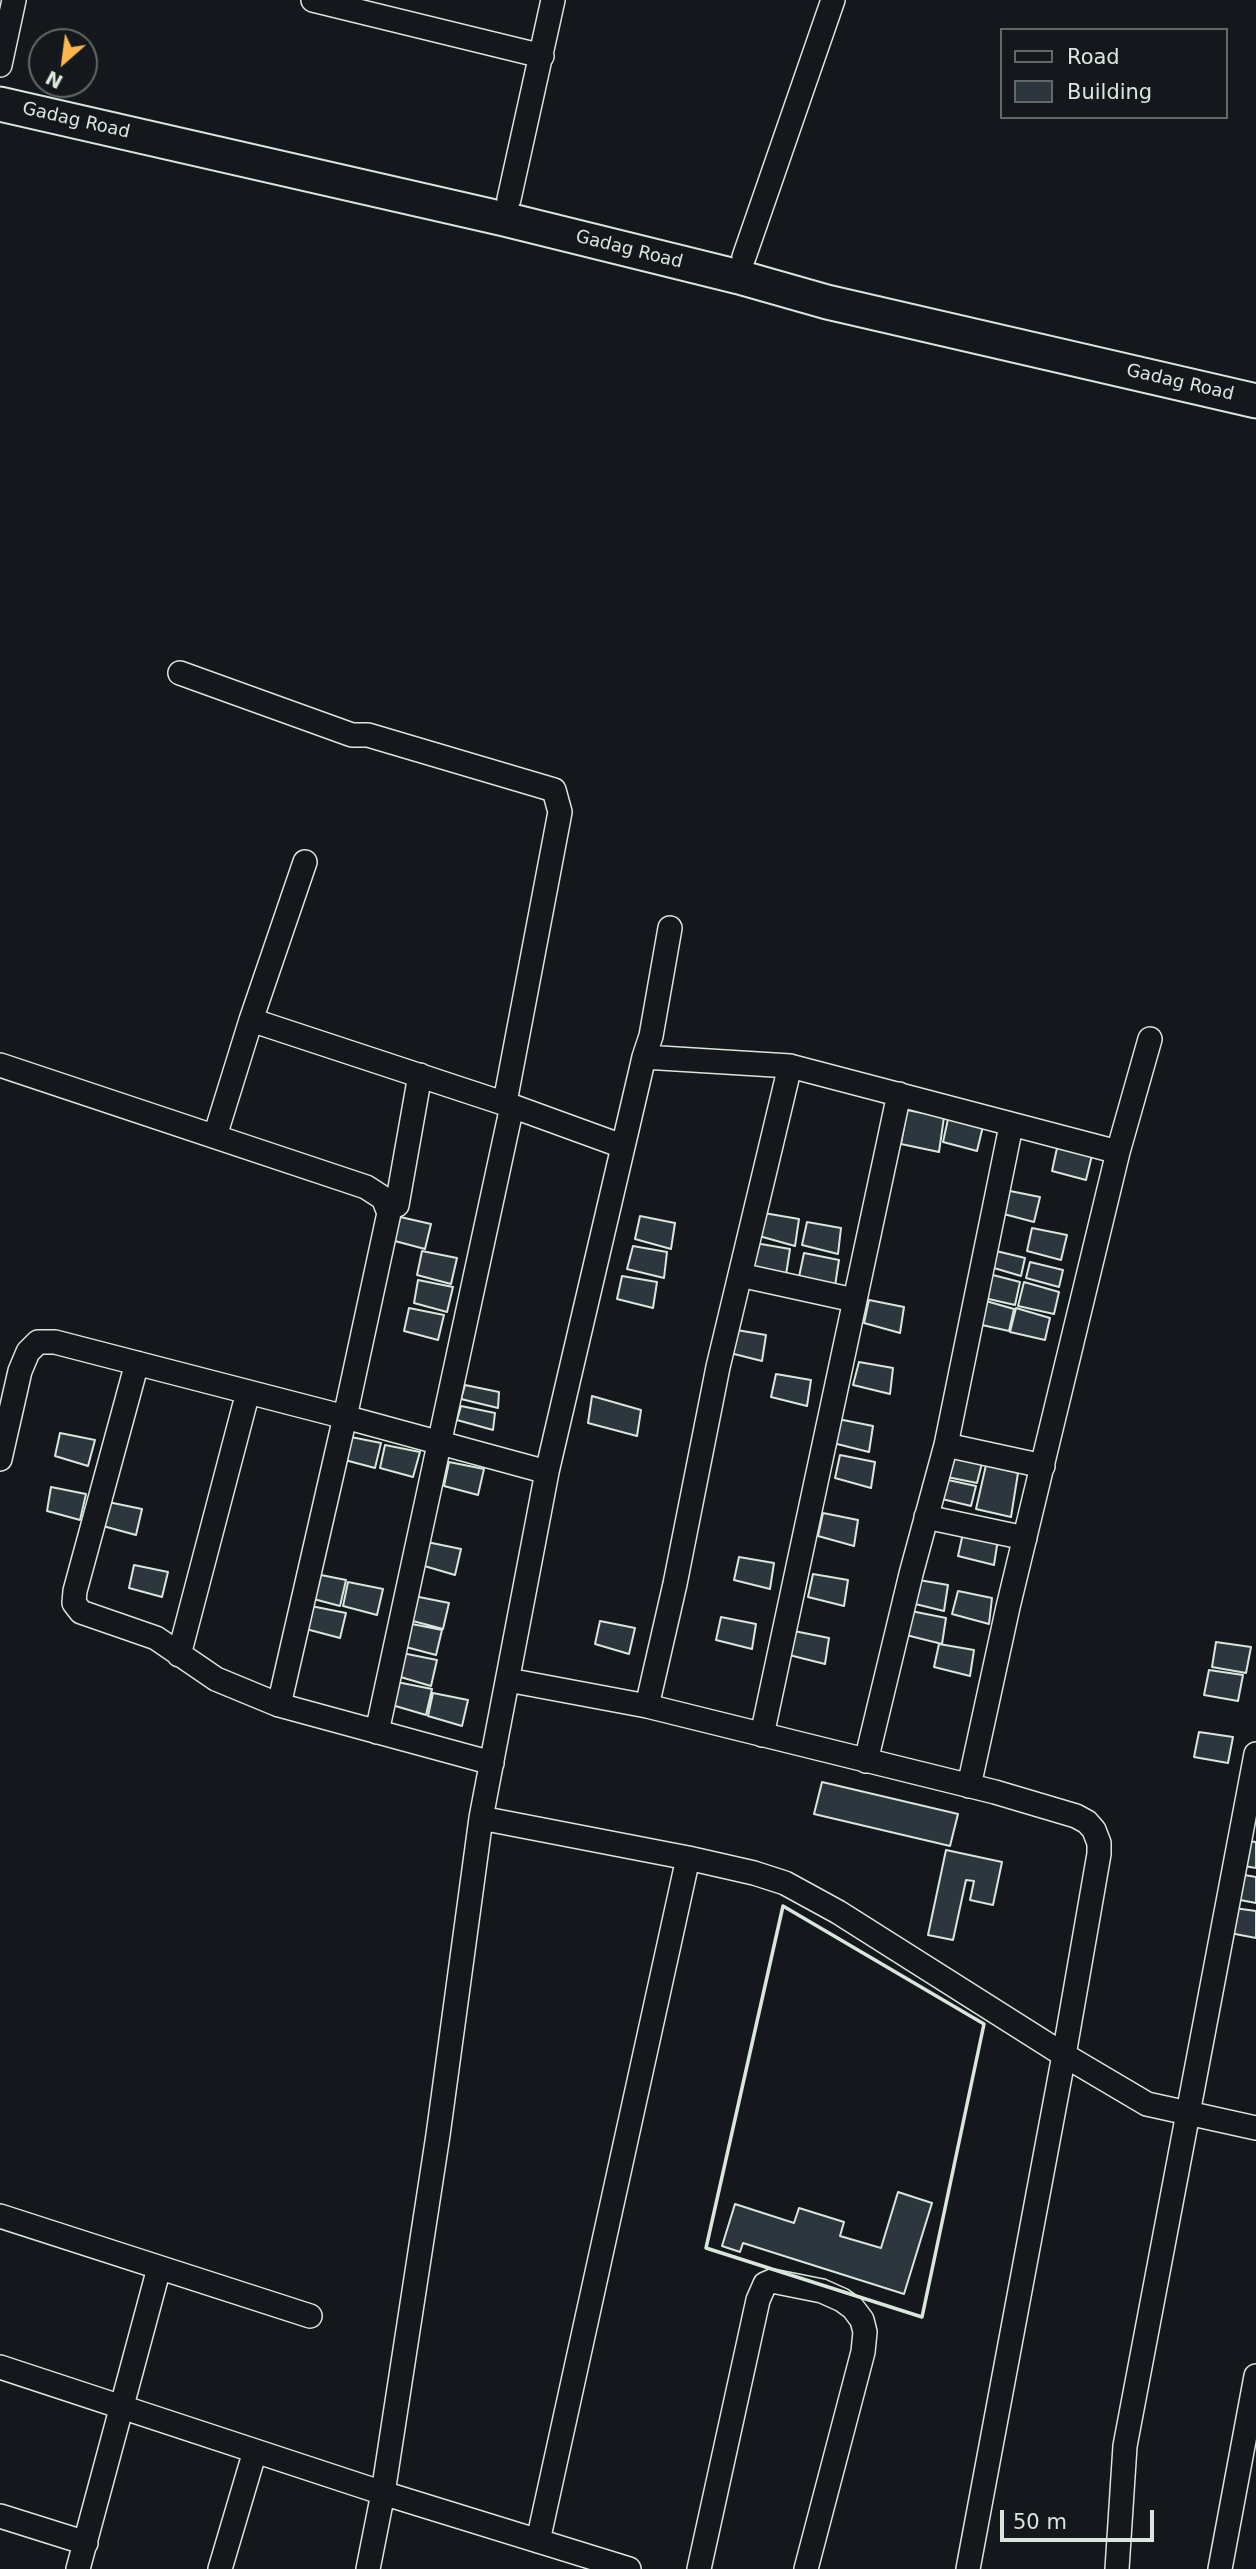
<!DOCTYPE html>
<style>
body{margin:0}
#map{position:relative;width:1256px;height:2569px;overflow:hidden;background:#14181c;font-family:"DejaVu Sans",sans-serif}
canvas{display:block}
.legend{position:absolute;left:1000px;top:28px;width:228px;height:91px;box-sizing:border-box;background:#14181c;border:2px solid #626a69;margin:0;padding:9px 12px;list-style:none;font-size:21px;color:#d8e6dc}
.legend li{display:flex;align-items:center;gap:14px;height:35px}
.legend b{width:35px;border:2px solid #626a69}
.north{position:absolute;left:28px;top:28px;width:70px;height:70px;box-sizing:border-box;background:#14181c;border:2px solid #626a69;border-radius:50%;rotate:208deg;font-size:19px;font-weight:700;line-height:28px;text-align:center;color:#d8e6dc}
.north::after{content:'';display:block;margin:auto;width:24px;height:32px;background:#ffb74d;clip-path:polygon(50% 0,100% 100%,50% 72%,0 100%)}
.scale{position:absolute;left:1000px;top:2510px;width:154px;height:32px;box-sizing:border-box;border:4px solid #d8e6dc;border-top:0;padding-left:9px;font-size:21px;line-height:24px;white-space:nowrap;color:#d8e6dc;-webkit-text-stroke:5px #14181c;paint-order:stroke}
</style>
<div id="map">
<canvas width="1256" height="2569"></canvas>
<ul class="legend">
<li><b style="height:9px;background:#14181c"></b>Road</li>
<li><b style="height:19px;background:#2c363c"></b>Building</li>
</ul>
<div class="north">N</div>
<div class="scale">50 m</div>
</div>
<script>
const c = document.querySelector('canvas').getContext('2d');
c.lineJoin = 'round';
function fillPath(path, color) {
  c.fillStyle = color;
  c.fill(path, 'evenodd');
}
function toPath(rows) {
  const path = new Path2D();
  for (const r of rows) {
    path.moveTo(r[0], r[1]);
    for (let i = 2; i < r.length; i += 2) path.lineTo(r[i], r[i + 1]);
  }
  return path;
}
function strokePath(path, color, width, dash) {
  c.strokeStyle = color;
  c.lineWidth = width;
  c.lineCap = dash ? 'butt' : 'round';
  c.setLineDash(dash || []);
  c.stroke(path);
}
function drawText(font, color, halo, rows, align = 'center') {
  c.font = font + ' "DejaVu Sans",sans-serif';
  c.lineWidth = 5;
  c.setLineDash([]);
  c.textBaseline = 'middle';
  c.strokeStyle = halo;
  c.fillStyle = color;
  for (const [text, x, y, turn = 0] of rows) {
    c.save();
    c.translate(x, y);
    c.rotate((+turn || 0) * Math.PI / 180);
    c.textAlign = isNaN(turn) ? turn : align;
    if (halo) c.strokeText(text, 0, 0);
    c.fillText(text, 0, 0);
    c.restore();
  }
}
const building = toPath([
 [907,1110,944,1117,939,1152,901,1144,907,1110],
 [948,1119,983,1126,977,1151,943,1142,948,1119],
 [1057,1148,1092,1155,1086,1180,1052,1171,1057,1148],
 [1005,1190,1040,1197,1034,1222,1000,1213,1005,1190],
 [764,1213,799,1219,795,1246,759,1236,764,1213],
 [396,1216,431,1224,425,1249,391,1240,396,1216],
 [640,1216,675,1223,671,1249,635,1239,640,1216],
 [807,1222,841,1228,838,1254,802,1245,807,1222],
 [1032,1228,1067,1235,1061,1260,1027,1251,1032,1228],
 [755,1243,790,1249,786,1275,750,1266,755,1243],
 [633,1246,667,1252,664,1278,627,1269,633,1246],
 [992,1250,1025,1258,1021,1276,987,1266,992,1250],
 [422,1251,457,1258,451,1284,417,1275,422,1251],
 [804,1253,839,1260,835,1286,799,1277,804,1253],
 [1030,1262,1063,1270,1059,1287,1026,1278,1030,1262],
 [985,1273,1020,1282,1015,1305,980,1297,985,1273],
 [622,1276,657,1282,653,1308,617,1299,622,1276],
 [418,1280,453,1287,447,1312,414,1303,418,1280],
 [1024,1282,1059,1292,1054,1314,1018,1306,1024,1282],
 [979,1299,1014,1309,1009,1331,973,1323,979,1299],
 [869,1300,904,1307,900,1333,864,1323,869,1300],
 [409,1308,444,1315,438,1340,404,1331,409,1308],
 [1016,1308,1050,1318,1045,1340,1010,1332,1016,1308],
 [731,1329,766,1335,762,1361,726,1352,731,1329],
 [859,1362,893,1368,890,1394,853,1385,859,1362],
 [776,1374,811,1380,807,1406,771,1397,776,1374],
 [465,1385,499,1392,498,1408,461,1399,465,1385],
 [592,1396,641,1410,637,1436,588,1423,592,1396],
 [461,1406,495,1413,493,1430,457,1420,461,1406],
 [838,1419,873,1426,869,1452,833,1443,838,1419],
 [60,1433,95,1440,88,1466,55,1456,60,1433],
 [346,1436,381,1443,375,1468,341,1459,346,1436],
 [385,1445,420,1452,413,1477,380,1468,385,1445],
 [840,1455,875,1462,871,1488,835,1478,840,1455],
 [953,1457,982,1463,977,1483,947,1477,953,1457],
 [449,1462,484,1469,478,1495,444,1486,449,1462],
 [986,1465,1018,1473,1011,1517,976,1509,986,1465],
 [948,1480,976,1486,971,1506,942,1499,948,1480],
 [51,1487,86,1494,80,1520,47,1511,51,1487],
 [108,1502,142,1509,136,1535,103,1526,108,1502],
 [823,1513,858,1520,854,1546,818,1536,823,1513],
 [963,1533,998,1539,994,1565,958,1556,963,1533],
 [427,1542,461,1549,455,1575,421,1565,427,1542],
 [739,1557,774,1563,770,1589,734,1580,739,1557],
 [134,1565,168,1572,162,1597,129,1588,134,1565],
 [311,1573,346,1580,340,1606,306,1597,311,1573],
 [813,1574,848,1580,844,1606,808,1597,813,1574],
 [913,1579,948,1585,944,1611,907,1602,913,1579],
 [348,1582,383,1589,377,1615,343,1606,348,1582],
 [958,1591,992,1598,989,1624,952,1614,958,1591],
 [414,1596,449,1603,443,1629,409,1620,414,1596],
 [311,1606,346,1613,340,1638,306,1629,311,1606],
 [911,1611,946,1618,942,1644,906,1635,911,1611],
 [721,1617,756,1624,752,1649,716,1640,721,1617],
 [600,1621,635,1628,629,1654,595,1644,600,1621],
 [407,1623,442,1630,436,1655,402,1646,407,1623],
 [794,1631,829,1638,825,1664,789,1655,794,1631],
 [1216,1642,1251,1647,1246,1673,1212,1667,1216,1642],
 [939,1644,974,1650,970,1676,934,1667,939,1644],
 [402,1653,437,1660,431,1686,397,1676,402,1653],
 [1209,1670,1243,1675,1238,1701,1204,1695,1209,1670],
 [397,1682,432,1689,426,1715,392,1705,397,1682],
 [433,1693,468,1700,462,1726,428,1716,433,1693],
 [1199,1732,1233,1737,1228,1763,1194,1757,1199,1732],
 [822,1782,958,1814,950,1846,814,1814,822,1782],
 [1248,1841,1256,1842,1256,1868,1244,1866,1248,1841],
 [946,1850,1002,1862,993,1905,970,1900,974,1881,966,1880,953,1940,928,1935,946,1850],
 [1239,1874,1256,1877,1256,1903,1235,1899,1239,1874],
 [1234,1908,1256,1911,1256,1938,1230,1933,1234,1908],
 [898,2192,932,2203,904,2294,743,2243,740,2252,722,2246,735,2204,794,2223,799,2208,844,2222,840,2236,881,2248,898,2192]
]);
fillPath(building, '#2c363c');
strokePath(building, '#d8e6dc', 2);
const minor = toPath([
 [313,0,542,56],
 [0,65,14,0],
 [509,199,553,0],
 [744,257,833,0],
 [180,673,352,735,368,735,554,790,560,812,505,1102,512,1106,377,1732],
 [251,1020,512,1106,622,1146],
 [644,1057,651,1036,670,928],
 [0,1065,366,1187,383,1198,389,1213,345,1417,547,1472,481,1818,438,2135,383,2493,629,2569],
 [215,1136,251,1020,305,862],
 [397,1205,420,1075],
 [740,1275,854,1300],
 [137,1363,75,1591,74,1603,81,1612,156,1638,216,1679,279,1705,492,1763],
 [946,1445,1043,1466],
 [0,1459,20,1371,28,1352,38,1342,55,1342,345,1417,279,1705],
 [547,1472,644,1057,790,1066,1118,1152],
 [926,1517,1025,1538],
 [179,1655,248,1392],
 [508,1680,647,1706,995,1792,1076,1816,1087,1822,1094,1830,1099,1843,1099,1854,1064,2055,968,2569],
 [647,1706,675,1584,718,1367,790,1066],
 [762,1735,899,1094],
 [866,1761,911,1574,946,1445,1011,1126],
 [969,1786,1008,1607,1118,1152,1150,1039],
 [481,1818,688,1858,754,1873,785,1883,838,1912,1064,2055,1147,2104,1256,2128],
 [0,2216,310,2316],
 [0,2367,383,2493,368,2569],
 [0,2516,86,2543],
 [538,2541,688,1858],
 [78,2569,159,2268],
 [220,2569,255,2451],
 [699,2569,758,2300,765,2284,772,2281,822,2291,842,2300,853,2308,862,2320,865,2332,863,2352,806,2569],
 [1117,2569,1125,2446,1256,1754],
 [1220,2569,1256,2376]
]);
const highway = toPath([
 [0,104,504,219,739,277,827,302,1256,401]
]);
strokePath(minor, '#d8e6dc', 26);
strokePath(highway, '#d8e6dc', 37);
strokePath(minor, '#14181c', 23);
strokePath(highway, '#14181c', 33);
strokePath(toPath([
 [783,1906,984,2024,922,2317,706,2248,783,1906]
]), '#d8e6dc', 3.5);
drawText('18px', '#d8e6dc', '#14181c', [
 ["Gadag Road",76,121,13],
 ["Gadag Road",629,250,14],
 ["Gadag Road",1180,383,13]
]);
</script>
